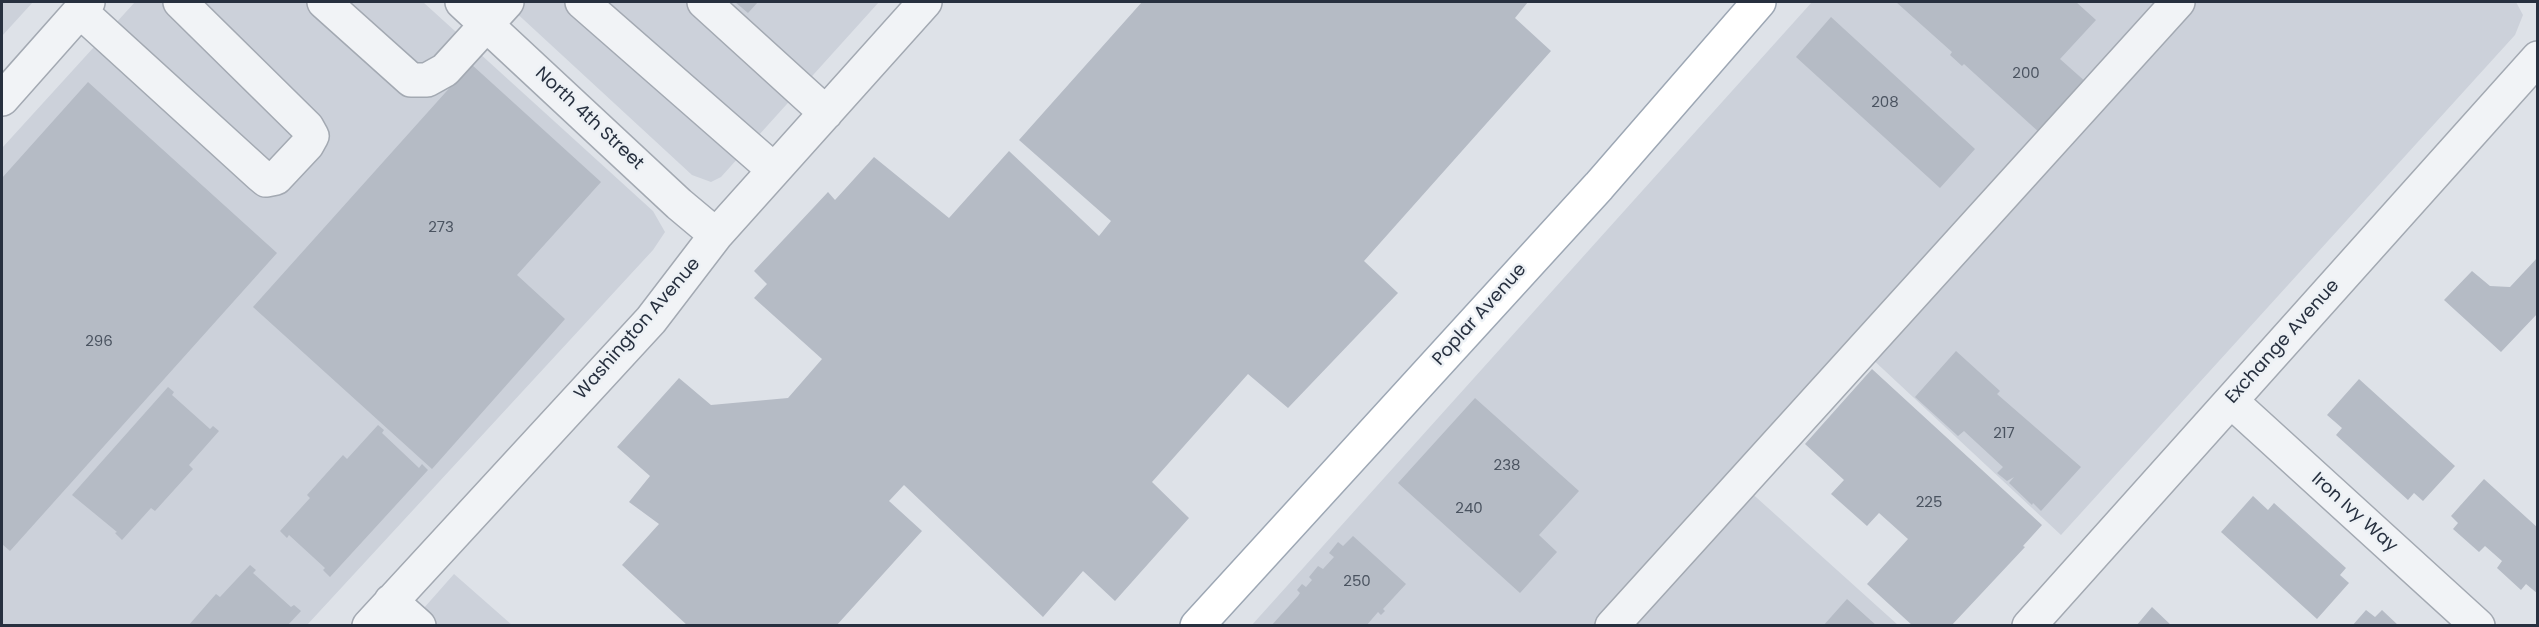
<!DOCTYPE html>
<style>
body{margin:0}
#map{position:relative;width:2539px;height:627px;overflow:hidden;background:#dee2e8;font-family:Poppins,sans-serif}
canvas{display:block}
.frame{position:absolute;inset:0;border:3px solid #27303f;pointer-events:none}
</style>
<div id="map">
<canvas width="2539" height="627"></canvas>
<div class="frame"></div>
</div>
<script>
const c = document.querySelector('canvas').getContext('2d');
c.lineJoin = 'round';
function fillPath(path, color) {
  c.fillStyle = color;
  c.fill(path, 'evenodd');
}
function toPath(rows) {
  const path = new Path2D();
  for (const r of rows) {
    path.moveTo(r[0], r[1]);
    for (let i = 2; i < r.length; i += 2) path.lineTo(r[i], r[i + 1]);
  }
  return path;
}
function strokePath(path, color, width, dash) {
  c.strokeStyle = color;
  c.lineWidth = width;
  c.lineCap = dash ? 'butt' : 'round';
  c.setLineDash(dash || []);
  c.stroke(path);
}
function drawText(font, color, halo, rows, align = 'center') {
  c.font = font + ' Poppins,sans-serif';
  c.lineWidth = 5;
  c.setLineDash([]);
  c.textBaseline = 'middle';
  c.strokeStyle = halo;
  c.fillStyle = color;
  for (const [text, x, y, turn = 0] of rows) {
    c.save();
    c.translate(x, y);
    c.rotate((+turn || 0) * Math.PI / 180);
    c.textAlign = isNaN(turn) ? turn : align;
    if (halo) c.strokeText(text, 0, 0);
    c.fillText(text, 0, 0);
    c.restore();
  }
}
fillPath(toPath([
 [2,2,33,2,2,36],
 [135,2,423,2,653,211,665,232,653,250,307,625,2,625,2,148],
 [517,2,879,2,721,177,711,182,692,175,511,8],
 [1812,2,2163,2,1599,625,1251,626],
 [2191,2,2516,2,2523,15,2515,35,2061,535,1869,356],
 [1747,489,1898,625,1624,626],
 [454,574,512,625,408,626]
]), '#ccd1da');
fillPath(toPath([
 [735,2,758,2,748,13],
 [1142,2,1528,2,1515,18,1551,51,1364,261,1398,293,1288,408,1248,374,1152,482,1189,518,1115,601,1083,571,1043,617,904,485,889,501,922,531,836,626,688,626,622,565,659,524,629,502,650,476,617,447,679,378,711,405,788,398,822,359,754,298,767,284,754,271,828,192,835,200,874,157,949,218,1009,151,1099,236,1111,221,1019,140],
 [1896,2,2076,2,2096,20,2060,59,2087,83,2041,134,1964,64,1962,66,1950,55,1952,52],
 [1831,17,1975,149,1940,188,1796,57],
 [471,64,601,182,517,275,565,319,432,469,253,307],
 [88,82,277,253,10,551,2,544,2,178],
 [2538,257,2538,313,2501,352,2444,300,2472,271,2490,286,2510,287],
 [1956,351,2000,391,1997,394,2081,467,2041,511,2033,503,2032,505,2009,483,2014,477,2007,481,1997,473,2003,467,1964,431,1958,436,1915,397],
 [1872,369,2042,525,2023,546,2025,547,1951,626,1913,626,1867,584,1908,539,1879,513,1867,526,1831,494,1844,480,1805,444],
 [2359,379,2455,466,2423,501,2414,493,2408,500,2336,435,2342,428,2327,415],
 [168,387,174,392,172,395,210,429,213,426,219,431,189,465,193,469,155,511,151,508,122,540,115,533,117,532,72,495],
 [1475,398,1579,491,1539,535,1557,552,1520,593,1398,483],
 [378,425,384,430,382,433,419,468,422,464,428,470,330,577,323,570,325,568,289,535,287,538,280,531,310,498,307,495,343,455,347,459],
 [2484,479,2538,528,2538,594,2526,584,2521,590,2497,568,2502,561,2485,546,2479,552,2453,529,2458,523,2451,516],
 [2253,496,2268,510,2274,503,2346,568,2340,575,2349,583,2317,619,2221,532],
 [1353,536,1406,584,1383,609,1385,611,1381,615,1378,612,1366,626,1271,626,1298,596,1300,593,1297,590,1302,584,1306,587,1312,580,1309,577,1318,566,1323,569,1334,557,1329,553,1338,542,1343,546],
 [250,565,256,570,253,573,291,607,294,605,301,611,287,626,188,626,216,594,220,597],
 [1847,599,1877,626,1823,626],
 [2152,607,2172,626,2136,626],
 [2366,610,2375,617,2382,610,2399,626,2352,626]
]), '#b5bbc5');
const minor = toPath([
 [324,2,411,80,427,80,445,70,507,2],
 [462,2,679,204,716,235],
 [582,2,774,170],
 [704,2,826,113],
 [80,11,260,175,266,180,276,178,307,145,312,136,307,127,180,2],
 [2,99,88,2],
 [2231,401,2478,626],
 [391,601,419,626],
 [369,626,651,320,716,235,925,2],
 [1612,626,2178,2],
 [2029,626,2538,58]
]);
const major = toPath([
 [1197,626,1599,186,1759,2]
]);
strokePath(minor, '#a3a9b2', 36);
strokePath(major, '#9da7b4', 36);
strokePath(minor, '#f1f3f6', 33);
strokePath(major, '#fff', 33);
drawText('15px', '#4a5360', null, [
 ["200",2026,74],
 ["208",1885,103],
 ["273",441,228],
 ["296",99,342],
 ["217",2004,434],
 ["238",1507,466],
 ["225",1929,503],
 ["240",1469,509],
 ["250",1357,582]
]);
drawText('18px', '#27303f', '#edf1f5', [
 ["North 4th Street",589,119,43],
 ["Poplar Avenue",1480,315,-48],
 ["Washington Avenue",638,329,-49],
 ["Exchange Avenue",2283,342,-48],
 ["Iron Ivy Way",2354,513,42]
]);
</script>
